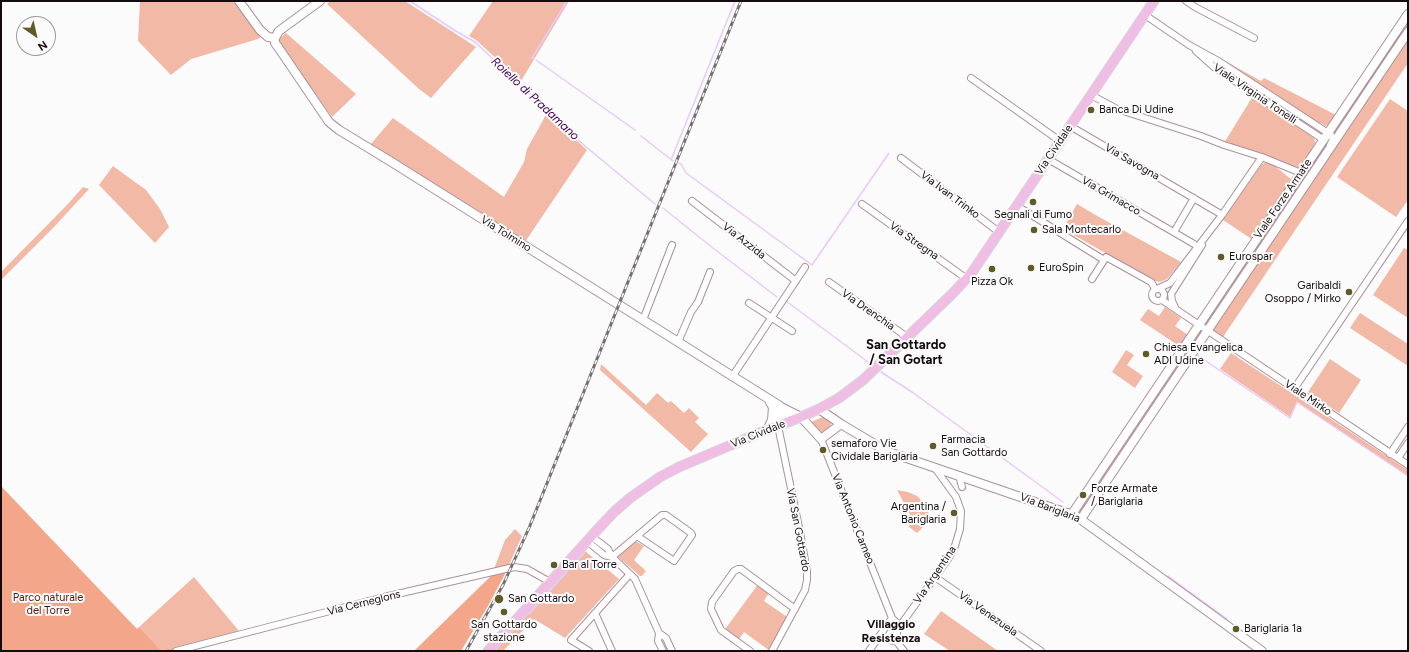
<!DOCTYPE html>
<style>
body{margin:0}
#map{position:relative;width:1409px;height:652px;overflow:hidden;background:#fbfbfb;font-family:Figtree,sans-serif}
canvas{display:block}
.frame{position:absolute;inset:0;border:2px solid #140b0e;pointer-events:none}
.north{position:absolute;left:16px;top:16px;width:40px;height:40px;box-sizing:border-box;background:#fbfbfb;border:1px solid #9f9b9c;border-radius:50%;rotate:146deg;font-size:11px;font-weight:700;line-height:16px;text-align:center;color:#140b0e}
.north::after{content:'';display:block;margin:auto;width:14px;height:18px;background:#5f5a26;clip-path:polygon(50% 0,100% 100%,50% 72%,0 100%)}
</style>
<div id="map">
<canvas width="1409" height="652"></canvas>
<div class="frame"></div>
<div class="north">N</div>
</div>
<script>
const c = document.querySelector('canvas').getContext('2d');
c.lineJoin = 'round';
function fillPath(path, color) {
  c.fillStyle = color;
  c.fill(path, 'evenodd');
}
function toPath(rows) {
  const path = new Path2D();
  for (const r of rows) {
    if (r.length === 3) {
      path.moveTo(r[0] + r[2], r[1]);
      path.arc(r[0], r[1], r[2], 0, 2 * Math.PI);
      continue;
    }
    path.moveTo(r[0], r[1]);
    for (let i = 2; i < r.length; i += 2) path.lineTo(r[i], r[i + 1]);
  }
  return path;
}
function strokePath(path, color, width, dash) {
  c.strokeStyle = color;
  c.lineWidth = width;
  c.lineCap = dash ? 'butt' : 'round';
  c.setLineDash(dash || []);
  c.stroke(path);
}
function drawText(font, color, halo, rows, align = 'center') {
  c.font = font + ' Figtree,sans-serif';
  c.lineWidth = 4;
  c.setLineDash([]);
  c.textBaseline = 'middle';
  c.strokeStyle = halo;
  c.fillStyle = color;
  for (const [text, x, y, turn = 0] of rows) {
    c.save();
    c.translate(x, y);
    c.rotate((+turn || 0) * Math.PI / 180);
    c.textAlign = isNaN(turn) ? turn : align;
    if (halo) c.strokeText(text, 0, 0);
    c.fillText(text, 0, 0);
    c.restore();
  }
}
fillPath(toPath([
 [140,1,237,1,262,36,258,39,191,59,171,75,138,41],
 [330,1,405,1,476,47,431,98,419,89,327,4],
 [493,1,569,1,521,81,476,40,469,36],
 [1408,19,1408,27,1336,135,1332,133],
 [286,33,356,94,332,117,282,48,280,43,280,38],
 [1408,38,1408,63,1223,337,1212,330],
 [1216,56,1261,81,1264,78,1336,115,1329,125,1325,126,1321,123,1319,125],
 [1253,96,1314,138,1316,146,1300,168,1224,143],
 [1390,99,1408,111,1408,200,1396,217,1337,177],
 [547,113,587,150,525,242,490,218,370,145,393,118,504,197,524,162,527,149],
 [1326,142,1329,144,1206,327,1203,325],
 [1268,162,1271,163,1292,180,1253,240,1223,220,1262,164],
 [113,166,146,190,160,209,169,227,155,243,99,185],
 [83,187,89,189,54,227,1,280,1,272,66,206],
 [1077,204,1099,217,1181,262,1167,279,1160,282,1155,281,1063,229],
 [1404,248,1408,250,1408,318,1373,295],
 [1165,307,1181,318,1175,326,1188,335,1177,351,1171,351,1176,344,1140,320,1148,309,1159,316],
 [1360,313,1408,344,1408,366,1350,328],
 [1199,331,1203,333,1082,512,1078,510],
 [1126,350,1134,355,1127,365,1143,376,1135,388,1112,372],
 [1231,353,1408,470,1408,476,1297,402,1290,417,1220,369],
 [1330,359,1361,380,1339,413,1308,392],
 [601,364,646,405,657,393,668,403,671,401,684,413,689,408,699,418,695,422,708,434,691,452,600,370],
 [825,416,830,420,831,425,827,429,820,434,811,422],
 [897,490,908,492,917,496,924,503,928,510,930,520,917,533,909,527,910,522,913,520],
 [515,529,522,536,509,565,494,569,505,540],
 [635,541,644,546,634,560,646,571,642,576,640,576,617,556],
 [585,551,619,579,565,638,534,619,503,651,494,651],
 [194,577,239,631,175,648,161,650,139,627],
 [759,583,770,591,764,601,790,619,770,651,744,632,737,642,723,632],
 [941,611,998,651,950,651,924,634]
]), '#f2b9a6');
fillPath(toPath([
 [1,486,137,629,139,627,161,650,175,648,176,651,1,651],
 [506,572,488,606,461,651,414,651,491,576]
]), '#f4a68b');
strokePath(toPath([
 [410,1,454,30,475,42,585,146,655,204],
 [533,58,532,58,567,1],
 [536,60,635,130],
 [641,136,673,161],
 [671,160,735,1],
 [679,163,681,164,686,173,812,265,889,153],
 [663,208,709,245,777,297],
 [786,301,872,365],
 [1197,355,1290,418,1297,402,1408,476],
 [881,372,912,392,1063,502],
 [1168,576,1227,619],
 [529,614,584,553]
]), '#ebc8fd', 1.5);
const street = toPath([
 [1186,1,1195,7,1254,38],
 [1145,15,1189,45,1220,62,1331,135,1333,139,1330,145],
 [1196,51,1215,68,1324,140],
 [971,78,1060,141],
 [1091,95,1117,109,1201,136,1224,145,1262,157],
 [1070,126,1219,213],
 [901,158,999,232],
 [1048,159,1194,244],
 [692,201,796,281],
 [862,204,967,279],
 [1017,206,1104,260],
 [1174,232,1194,198],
 [1092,279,1106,257,1151,282,1153,285,1155,290],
 [829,282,907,337],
 [1157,289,1170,283,1222,215,1262,157,1301,173],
 [1158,295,6],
 [1162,300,1408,465],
 [749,303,792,331],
 [1175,307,1172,301,1171,294,1202,245],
 [643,320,672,245],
 [678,342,691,312,698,302,710,272],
 [732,377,805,267],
 [1294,389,1408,221],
 [821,439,892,618,899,625],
 [1390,454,1408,427],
 [1398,458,1408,443],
 [957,475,959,475,962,487],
 [591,536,608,549,612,557,635,579,659,633,658,641,663,651],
 [587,541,604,555,612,557],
 [612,557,662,515,666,515,691,533,692,535,674,561,637,536],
 [935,577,1041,651],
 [595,613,612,651],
 [659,633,666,638,672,651],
 [879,637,897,642],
 [176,651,380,598,514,567,527,569,550,582],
 [589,651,571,640,630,574],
 [750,651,721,630,711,609,712,602,734,571,738,569,741,569,795,609],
 [772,651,805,590,807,580,807,572,800,532,778,426],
 [869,651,892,618],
 [904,651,897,642,897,630,948,559,954,549,960,529,961,511,956,497,935,468]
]);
const secondary = toPath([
 [239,1,260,30,268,37,275,38],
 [275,38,275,43,278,47,329,122,339,130,390,161,780,406,785,415,784,424],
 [275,38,279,31,320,1],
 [770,402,779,418,784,424],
 [781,407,801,417,821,439,841,424],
 [819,409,841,424,886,451,1076,516,1262,651],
 [767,430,772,420,773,407],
 [1072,514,1408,14],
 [1081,519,1408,32]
]);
const primary = toPath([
 [488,651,598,529,614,512,630,498,660,477,679,467,764,431,801,417,819,409,839,398,863,380,951,295,971,274,1154,1]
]);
strokePath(street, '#ac9099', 8);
strokePath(secondary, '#ac9099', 10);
strokePath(primary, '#d9d8d8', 11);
strokePath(street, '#fff', 6);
strokePath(secondary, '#fff', 8);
strokePath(primary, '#f0bee5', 9);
const rail = toPath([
 [466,651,503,585,529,528,741,1]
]);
strokePath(rail, '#767072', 3);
strokePath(rail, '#fbfbfb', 1.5, [4.5]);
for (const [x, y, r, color] of [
 [1091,110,4,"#5f5a26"],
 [1033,202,4,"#5f5a26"],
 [1034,230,4,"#5f5a26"],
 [1221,257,4,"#5f5a26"],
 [1031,268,4,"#5f5a26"],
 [992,269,4,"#5f5a26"],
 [1349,292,4,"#5f5a26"],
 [1146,354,4,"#5f5a26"],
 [933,446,4,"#5f5a26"],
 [823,450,4,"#5f5a26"],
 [1083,495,4,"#5f5a26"],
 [954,513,4,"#5f5a26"],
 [554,565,4,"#5f5a26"],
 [499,599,5,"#5f5a26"],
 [504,612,4,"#5f5a26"],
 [1236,629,4,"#5f5a26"]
]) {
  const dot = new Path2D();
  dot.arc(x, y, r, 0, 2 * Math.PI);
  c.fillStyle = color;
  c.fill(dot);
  strokePath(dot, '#fbfbfb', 1.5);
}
drawText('11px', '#140b0e', '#fbfbfb', [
 ["Viale Virginia Tonelli",1255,94,34],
 ["Via Cividale",1054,150,-56],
 ["Via Savogna",1132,162,30],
 ["Via Ivan Trinko",950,195,37],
 ["Via Grimacco",1111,196,30],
 ["Viale Forze Armate",1283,199,-56],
 ["Via Tolmino",506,234,32],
 ["Via Azzida",744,241,38],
 ["Via Stregna",914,241,35],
 ["Via Drenchia",868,310,35],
 ["Viale Mirko",1308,398,34],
 ["Via Cividale",758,434,-22],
 ["Via Bariglaria",1050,508,21],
 ["Via Antonio Carneo",853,519,68],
 ["Via San Gottardo",798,530,79],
 ["Via Argentina",935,575,-56],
 ["Via Cerneglons",364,603,-14],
 ["Via Venezuela",988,614,35]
]);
drawText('11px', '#140b0e', '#fbfbfb', [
 ["Banca Di Udine",1099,110],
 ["Segnali di Fumo",1033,215,"center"],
 ["Sala Montecarlo",1042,230],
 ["Eurospar",1229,257],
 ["EuroSpin",1039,268],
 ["Pizza Ok",992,282,"center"],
 ["Garibaldi",1341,286,"right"],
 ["Osoppo / Mirko",1341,299,"right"],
 ["Chiesa Evangelica",1154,348],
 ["ADI Udine",1154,361],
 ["Farmacia",941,440],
 ["San Gottardo",941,453],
 ["semaforo Vie",831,444],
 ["Cividale Bariglaria",831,457],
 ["Forze Armate",1091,489],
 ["/ Bariglaria",1091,502],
 ["Argentina /",946,507,"right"],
 ["Bariglaria",946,520,"right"],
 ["Bar al Torre",562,565],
 ["San Gottardo",508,599],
 ["San Gottardo",504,625,"center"],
 ["stazione",504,638,"center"],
 ["Bariglaria 1a",1244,629]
], 'left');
drawText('11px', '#4e1d0b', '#fbfbfb', [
 ["Parco naturale",48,598],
 ["del Torre",48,611]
]);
drawText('italic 12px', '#400554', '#fbfbfb', [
 ["Roiello di Pradamano",535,99,43]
]);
drawText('bold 12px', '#140b0e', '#fbfbfb', [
 ["Villaggio",891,624],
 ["Resistenza",891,638]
]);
drawText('bold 13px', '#140b0e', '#fbfbfb', [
 ["San Gottardo",906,345],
 ["/ San Gotart",906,360]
]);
</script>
